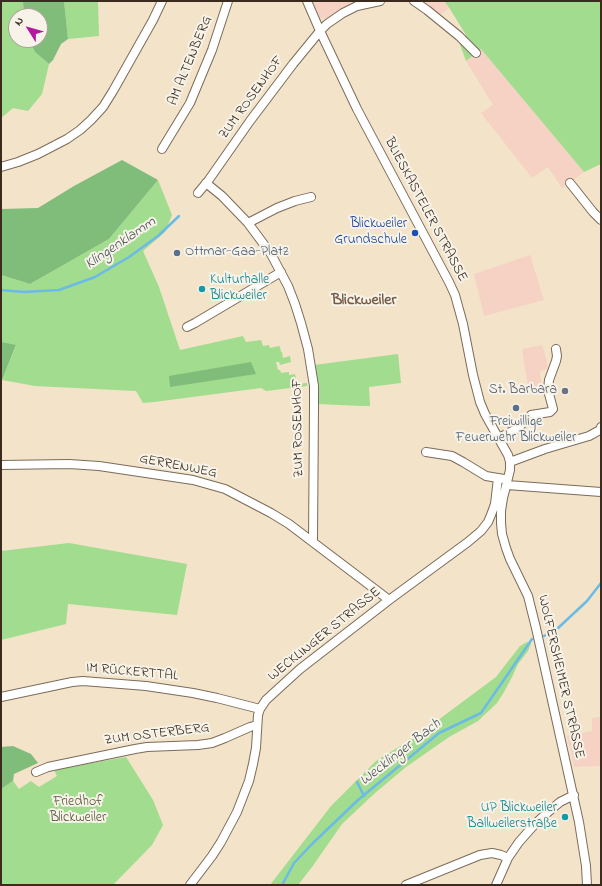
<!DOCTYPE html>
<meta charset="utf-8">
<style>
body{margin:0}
#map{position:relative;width:602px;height:886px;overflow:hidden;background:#f2e3c9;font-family:"Indie Flower",sans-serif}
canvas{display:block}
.frame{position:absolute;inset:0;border:2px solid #3b2a1e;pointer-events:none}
.north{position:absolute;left:8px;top:8px;width:40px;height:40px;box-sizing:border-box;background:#f7f3e8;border:1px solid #aca397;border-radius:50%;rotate:307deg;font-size:11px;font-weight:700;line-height:16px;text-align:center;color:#3b2a1e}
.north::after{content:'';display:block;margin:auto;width:14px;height:18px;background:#b5179e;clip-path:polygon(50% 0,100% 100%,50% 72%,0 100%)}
</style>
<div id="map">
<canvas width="602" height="886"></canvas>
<div class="frame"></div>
<div class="north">N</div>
</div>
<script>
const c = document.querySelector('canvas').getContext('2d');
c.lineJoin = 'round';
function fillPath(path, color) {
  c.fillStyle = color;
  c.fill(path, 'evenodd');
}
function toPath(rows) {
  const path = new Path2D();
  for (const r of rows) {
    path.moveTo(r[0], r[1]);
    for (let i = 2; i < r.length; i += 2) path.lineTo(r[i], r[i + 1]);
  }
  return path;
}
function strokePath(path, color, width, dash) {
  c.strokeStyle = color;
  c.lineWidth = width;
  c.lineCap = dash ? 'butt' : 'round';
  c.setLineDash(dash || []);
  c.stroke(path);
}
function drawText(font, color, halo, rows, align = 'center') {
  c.font = font + ' "Indie Flower",sans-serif';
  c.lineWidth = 4;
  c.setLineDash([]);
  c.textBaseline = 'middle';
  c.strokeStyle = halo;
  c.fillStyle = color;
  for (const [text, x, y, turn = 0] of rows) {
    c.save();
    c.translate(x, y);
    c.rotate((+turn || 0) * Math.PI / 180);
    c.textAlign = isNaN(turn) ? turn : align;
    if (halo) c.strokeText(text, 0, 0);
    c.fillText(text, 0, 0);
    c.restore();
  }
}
fillPath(toPath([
 [312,1,368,1,332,18,326,19,321,18,318,15],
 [419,1,443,1,449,8,440,15],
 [481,49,584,172,562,188,548,167,532,178,481,113,493,105,466,61],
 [530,255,544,300,484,316,474,274],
 [542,345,546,358,548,369,540,371,542,390,529,392,522,349],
 [601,717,601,766,574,767,567,736,592,731,592,718]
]), '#f6d2c4');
fillPath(toPath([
 [1,1,23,1,24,16,16,16,16,40,29,40,35,52,49,64,42,94,28,111,13,108,1,118],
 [64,1,98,1,99,36,68,39],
 [444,1,601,1,601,164,584,172,481,49,466,61,459,42,466,35,450,9],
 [158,180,172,215,165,232,143,251,159,287,180,350,243,336,246,342,261,340,263,346,269,345,270,348,279,346,280,347,281,352,282,352,283,358,290,356,291,362,280,365,279,362,276,362,278,370,280,370,281,373,289,372,289,375,295,374,297,384,307,383,307,386,266,391,261,388,154,402,143,403,136,391,35,386,2,380,16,346,1,342,1,275,30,284,109,239],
 [398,354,401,383,369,387,370,406,362,406,318,404,318,393,314,365],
 [69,543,187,564,177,615,68,604,66,624,1,640,1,551],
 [527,642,531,644,528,651,518,664,512,677,504,692,497,703,478,721,449,737,406,767,375,793,342,824,312,867,298,885,270,885,331,806,376,761,418,735,496,677,520,646],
 [126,757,153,800,163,825,152,845,113,885,1,885,1,789,13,781,19,789,31,781,39,787,57,776,54,770,68,767]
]), '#a1dc8f');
fillPath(toPath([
 [23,1,64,1,68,39,61,44,53,60,49,64,35,52,29,40,40,40,40,16,24,16],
 [122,160,158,180,109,239,30,284,1,275,1,209,38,208,74,186],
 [1,342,16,345,2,380,1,380],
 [251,362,256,374,170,387,169,376],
 [13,746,31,754,38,763,14,774,13,781,1,789,1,747]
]), '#80bc7a');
strokePath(toPath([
 [1,290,24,292,59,290,95,277,129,257,158,236,179,216],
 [544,636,557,629,587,601,601,583],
 [357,782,364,796],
 [282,885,294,863,313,843,358,800,439,733,481,713,532,639]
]), '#6cbae6', 2.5);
const minor = toPath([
 [307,1,320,31,357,109,449,282,455,295,463,324,473,375,480,402,485,414,508,455,510,462,510,470,503,498,501,511,501,523,502,534,506,548,510,559,528,596,536,628,579,822,586,866,587,885],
 [414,1,427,10,459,36,476,53],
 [162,149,190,103,212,50,228,1],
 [1,167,18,162,38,154,67,139,80,130,91,120,103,107,113,91,153,20,162,1],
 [206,183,222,196,248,223,271,254,288,286,295,304,301,323,308,349,314,386,314,406,313,541],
 [570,183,593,212,601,220],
 [198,193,208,181,250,121,293,64,320,31,327,24,343,13,357,6,380,1],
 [248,223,277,208,295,201,311,197],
 [187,327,195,323,281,272],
 [499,438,518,428,531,415,550,412,553,409,548,390,549,380,556,361,557,356,556,349],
 [426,452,452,456,463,462,486,476,504,479],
 [510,462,545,449,589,436,600,430,601,427],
 [1,465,69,464,99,466,193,480,225,489,271,513,289,524,376,590,389,600],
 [507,485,601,492],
 [1,697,72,682,83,681,146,686,193,693,217,698,260,709],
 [36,772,48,767,135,749,147,747,198,745,212,743,225,738,250,727,257,725],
 [190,885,212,856,221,842,237,812,249,781,253,764,256,748,258,715,260,709,266,700,300,669,389,600,468,542,481,531,488,522,491,515,495,504,498,478],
 [406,885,480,855,492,853,501,855,508,858],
 [496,885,508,858,519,842,535,824,547,813,560,802,574,795]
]);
strokePath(minor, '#7b6b5a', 10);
strokePath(minor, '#fff', 8);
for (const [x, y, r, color] of [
 [415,233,4,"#1a4fb4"],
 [177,253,4,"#5c6f8a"],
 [202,289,4,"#0f9aa8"],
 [565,391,4,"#6b7280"],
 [516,408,4,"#5c6f8a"],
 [565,817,4,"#0f9aa8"]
]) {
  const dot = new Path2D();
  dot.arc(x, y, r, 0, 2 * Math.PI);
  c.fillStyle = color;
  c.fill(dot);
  strokePath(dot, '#f7f3e8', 1.5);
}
drawText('14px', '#3b2a1e', '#f7f3e8', [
 ["AM ALTENBERG",191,61,-68],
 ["ZUM ROSENHOF",252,98,-54],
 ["BLIESKASTELER STRASSE",425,210,62],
 ["ZUM ROSENHOF",299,428,-91],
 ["GERRENWEG",178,467,11],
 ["WECKLINGER STRASSE",325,635,-39],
 ["IM RÜCKERTTAL",132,673,5],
 ["WOLFERSHEIMER STRASSE",560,677,77],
 ["ZUM OSTERBERG",157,735,-7]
]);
drawText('14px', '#164399', '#f7f3e8', [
 ["Blickweiler",407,225],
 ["Grundschule",407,241]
], 'right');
drawText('14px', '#4e5e75', '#f7f3e8', [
 ["Ottmar-Gaa-Platz",185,253],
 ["Freiwillige",516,423,"center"],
 ["Feuerwehr Blickweiler",516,439,"center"]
], 'left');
drawText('14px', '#0d838f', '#f7f3e8', [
 ["Kulturhalle",210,281],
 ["Blickweiler",210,297],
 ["UP Blickweiler",557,809,"right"],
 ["Ballweilerstraße",557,825,"right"]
], 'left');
drawText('14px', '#5b616d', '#f7f3e8', [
 ["St. Barbara",557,391]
], 'right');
drawText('14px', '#54563a', '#f7f3e8', [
 ["Friedhof",78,803],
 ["Blickweiler",78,819]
]);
drawText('italic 15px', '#4a555a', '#f7f3e8', [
 ["Klingenklamm",121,244,-34],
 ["Wecklinger Bach",401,753,-38]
]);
drawText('bold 16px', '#755b46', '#f7f3e8', [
 ["Blickweiler",364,301]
]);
</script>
